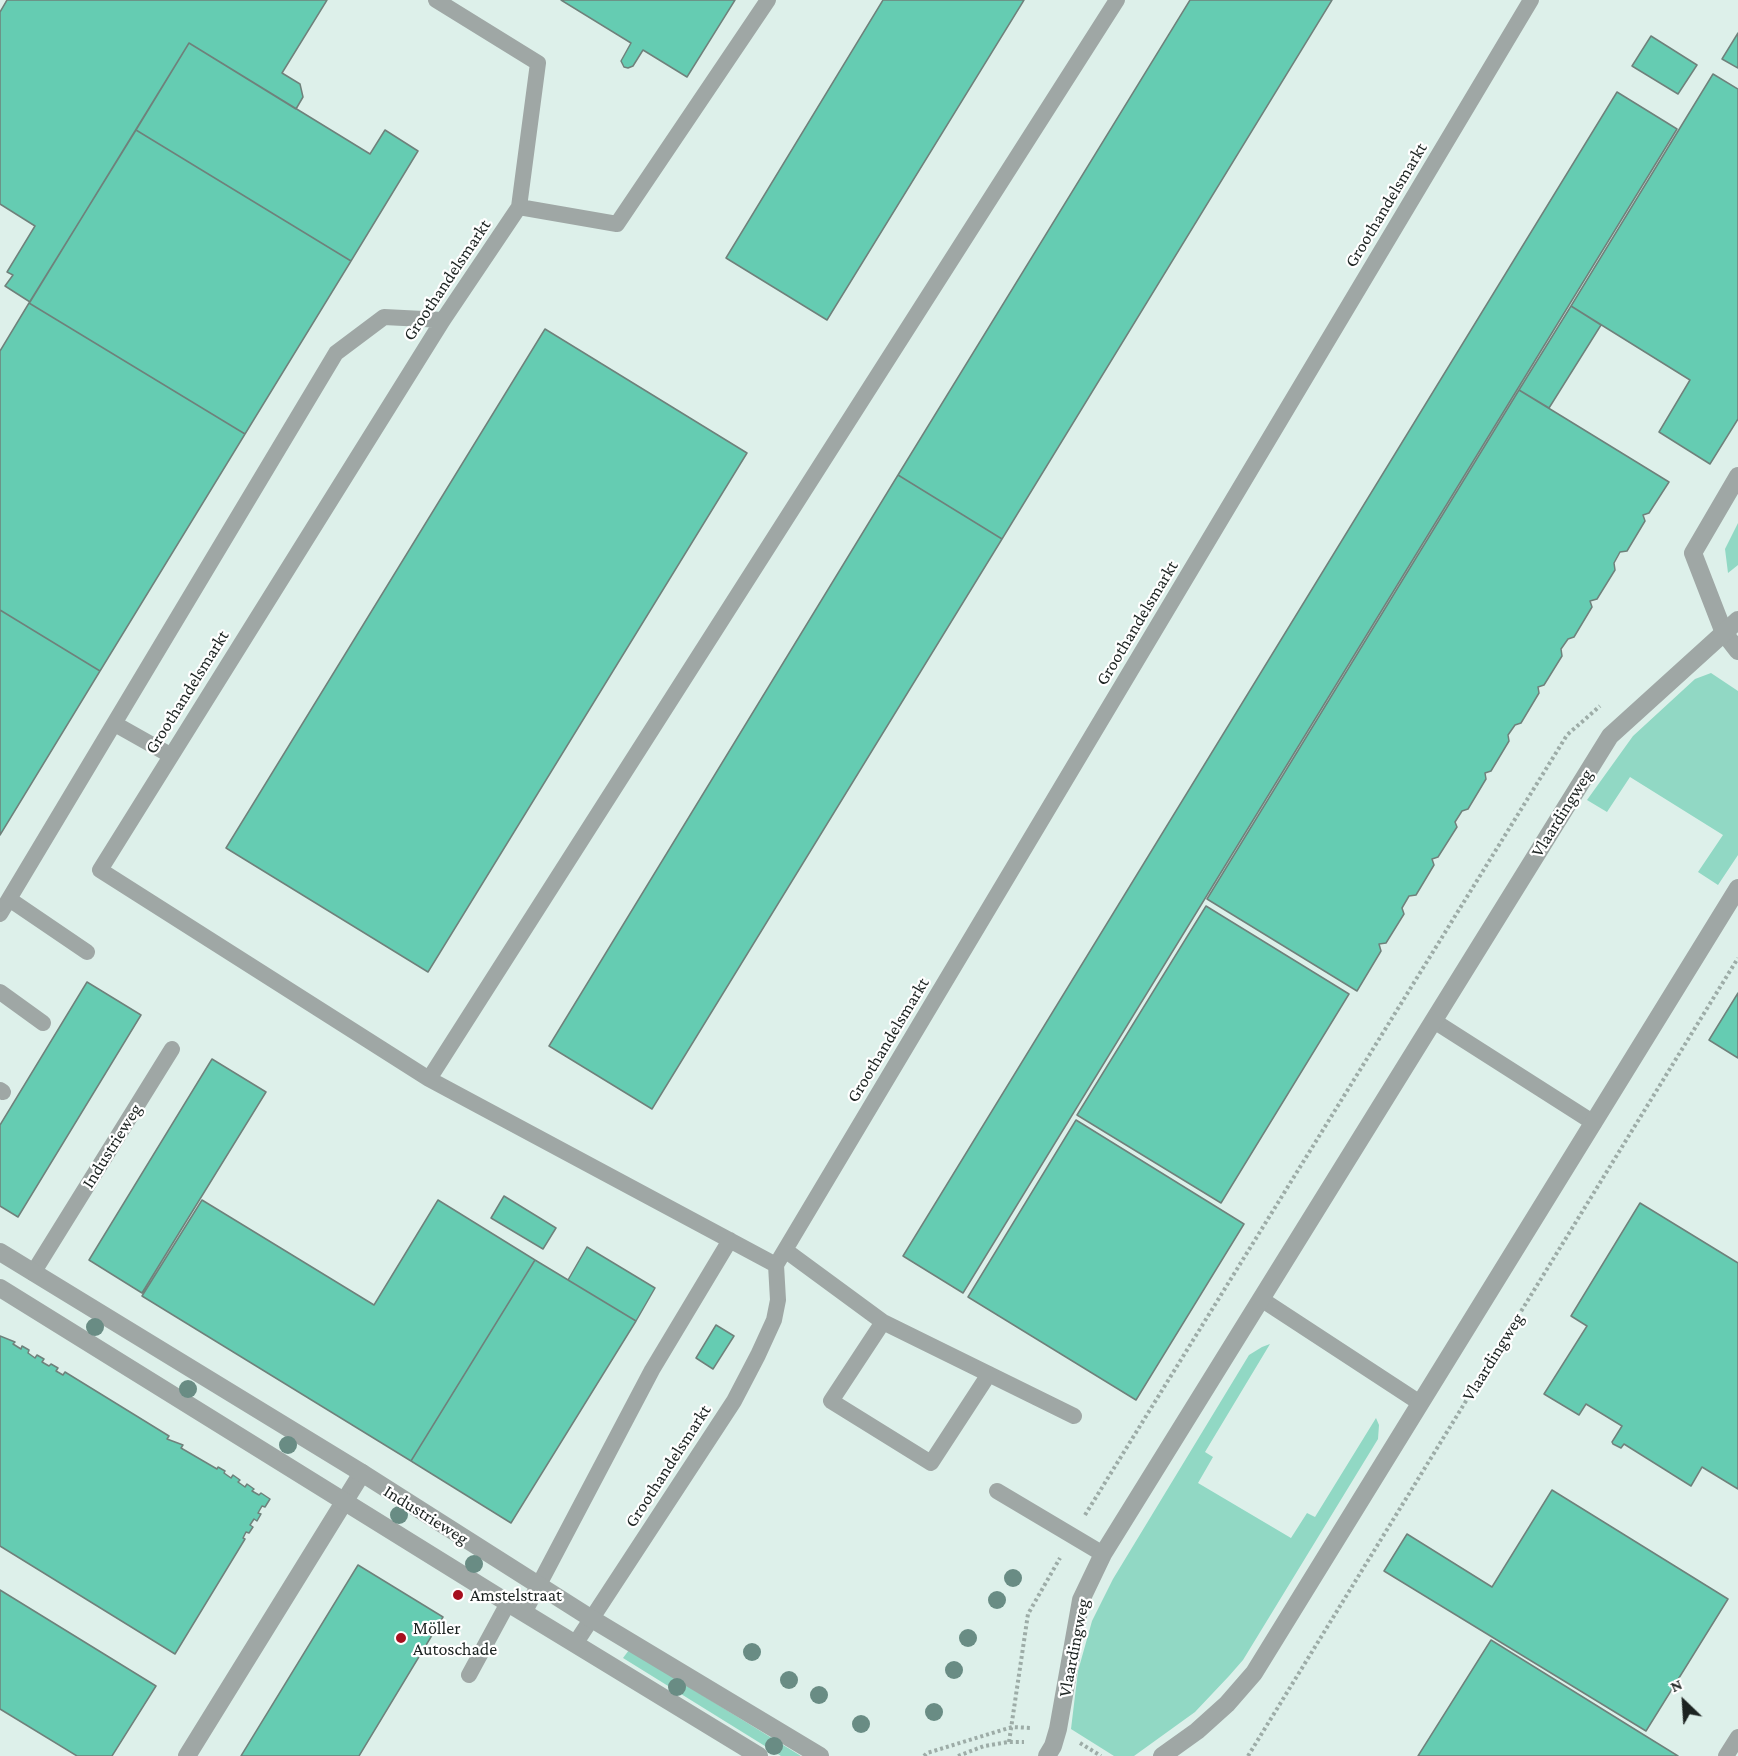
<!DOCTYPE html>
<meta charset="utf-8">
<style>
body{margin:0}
#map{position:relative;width:1738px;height:1756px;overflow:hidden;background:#ddf0ea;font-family:"Crimson Pro",serif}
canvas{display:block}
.north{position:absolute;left:1654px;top:1672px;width:60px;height:60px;-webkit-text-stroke:4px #fff;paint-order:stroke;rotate:335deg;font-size:16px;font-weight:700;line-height:24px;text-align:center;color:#1d2422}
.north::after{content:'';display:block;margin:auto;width:21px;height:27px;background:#1d2422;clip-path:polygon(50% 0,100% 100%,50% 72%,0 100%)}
</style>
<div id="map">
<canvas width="1738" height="1756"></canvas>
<div class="north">N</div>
</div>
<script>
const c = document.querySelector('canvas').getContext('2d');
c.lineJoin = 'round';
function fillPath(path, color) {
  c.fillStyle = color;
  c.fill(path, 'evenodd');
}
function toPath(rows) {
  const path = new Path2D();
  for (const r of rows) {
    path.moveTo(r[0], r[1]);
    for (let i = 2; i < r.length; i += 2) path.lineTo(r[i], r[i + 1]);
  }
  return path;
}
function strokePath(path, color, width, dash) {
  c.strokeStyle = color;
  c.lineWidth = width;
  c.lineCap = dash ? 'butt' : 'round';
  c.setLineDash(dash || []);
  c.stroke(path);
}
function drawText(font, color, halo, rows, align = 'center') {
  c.font = font + ' "Crimson Pro",serif';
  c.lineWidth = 4.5;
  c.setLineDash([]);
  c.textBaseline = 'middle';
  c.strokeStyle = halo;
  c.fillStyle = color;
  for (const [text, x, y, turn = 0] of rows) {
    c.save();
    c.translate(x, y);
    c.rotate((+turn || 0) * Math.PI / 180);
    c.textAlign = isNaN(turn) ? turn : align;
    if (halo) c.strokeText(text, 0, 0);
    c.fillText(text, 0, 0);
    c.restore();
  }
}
fillPath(toPath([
 [1738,523,1738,565,1728,573,1725,549],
 [1711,673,1738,691,1738,855,1718,885,1698,872,1723,835,1630,777,1607,812,1587,800,1633,736,1695,679],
 [1270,1344,1205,1452,1213,1457,1198,1483,1291,1538,1307,1513,1315,1517,1376,1418,1379,1425,1378,1439,1243,1660,1229,1676,1195,1712,1134,1756,1114,1756,1071,1729,1078,1671,1092,1621,1113,1579,1249,1355,1262,1347],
 [629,1650,801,1756,781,1756,623,1658]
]), '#91d8c4');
const building = toPath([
 [7,0,327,0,282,73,300,84,303,97,296,109,189,43,30,302,5,286,13,275,7,272,35,226,0,204,0,12,7,0],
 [561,0,735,0,687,77,643,50,633,66,628,68,624,67,621,61,631,43,561,0],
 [883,0,1024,0,827,320,726,258,883,0],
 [1190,0,1332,0,1002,539,898,475,1190,0],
 [1738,33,1738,68,1722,59,1738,33],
 [1651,36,1697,65,1678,94,1632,66,1651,36],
 [189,43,370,154,385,130,418,151,351,261,136,130,189,43],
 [1713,74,1738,89,1738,419,1710,464,1659,432,1690,380,1571,306,1713,74],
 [1617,92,1677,129,963,1293,903,1256,1617,92],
 [136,130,351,261,245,434,29,303,136,130],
 [29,303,245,434,100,671,0,610,0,351,29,303],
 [1571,306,1601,325,1549,408,1519,390,1571,306],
 [545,329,747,453,428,972,226,848,545,329],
 [1519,390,1669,482,1649,513,1643,515,1645,521,1627,551,1620,552,1614,563,1615,570,1597,599,1590,601,1592,607,1574,637,1568,639,1561,649,1562,656,1544,685,1538,687,1539,693,1521,723,1515,725,1508,735,1509,741,1491,771,1485,773,1486,779,1468,809,1462,811,1455,822,1457,827,1438,857,1432,859,1434,865,1416,895,1409,896,1402,908,1404,914,1386,943,1379,944,1381,951,1357,991,1207,899,1519,390],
 [898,475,1002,539,652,1109,549,1046,898,475],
 [0,610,100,671,0,835,0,610],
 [1206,906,1349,994,1221,1203,1077,1115,1206,906],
 [87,982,141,1015,18,1217,0,1206,0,1125,87,982],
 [1738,993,1738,1058,1709,1040,1738,993],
 [212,1059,266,1092,142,1293,89,1260,212,1059],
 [1076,1120,1244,1224,1136,1400,968,1297,1076,1120],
 [504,1196,556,1228,543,1249,491,1218,504,1196],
 [202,1200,374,1305,438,1200,535,1260,411,1461,142,1296,202,1200],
 [1640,1203,1738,1263,1738,1489,1702,1467,1691,1486,1624,1444,1621,1448,1613,1444,1612,1442,1622,1426,1586,1404,1579,1415,1544,1394,1587,1326,1571,1316,1640,1203],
 [587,1247,655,1288,636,1321,568,1280,587,1247],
 [535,1260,636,1321,511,1523,411,1461,535,1260],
 [716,1325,734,1336,713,1369,696,1358,716,1325],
 [0,1336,15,1342,13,1344,21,1349,22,1346,29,1350,28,1353,35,1358,37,1355,44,1359,42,1362,49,1366,51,1364,58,1368,56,1371,63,1375,65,1372,169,1436,167,1439,183,1445,181,1448,217,1469,218,1467,225,1471,224,1473,231,1478,233,1475,240,1480,238,1482,245,1487,247,1484,254,1489,252,1491,259,1495,261,1493,270,1499,265,1507,262,1506,258,1513,261,1514,257,1521,254,1519,250,1525,253,1527,249,1533,246,1532,243,1538,245,1539,175,1654,0,1546,0,1336],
 [1552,1490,1728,1599,1646,1731,1384,1571,1407,1534,1492,1587,1552,1490],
 [358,1565,443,1617,359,1756,241,1756,358,1565],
 [0,1590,156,1686,112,1756,77,1756,0,1709,0,1590],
 [1491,1640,1644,1735,1678,1756,1418,1756,1491,1640]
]);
fillPath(building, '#65ccb2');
strokePath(building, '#6f817b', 1.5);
strokePath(toPath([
 [1085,1515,1567,735,1600,706],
 [1009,1742,1028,1614,1060,1558],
 [1080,1743,1101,1756],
 [924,1756,927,1753,1012,1727,1032,1728],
 [958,1756,984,1746,1009,1742,1024,1742],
 [1248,1756,1738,958]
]), '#9daca7', 4, [3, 3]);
strokePath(toPath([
 [436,0,538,63,519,207,443,320,100,870,429,1079,776,1265,1531,0],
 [519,207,617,224,768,0],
 [115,724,170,755],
 [9,899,87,952],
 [0,914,336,353,384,317,443,320],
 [0,992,43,1023],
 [1434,1021,1594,1123],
 [429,1079,1117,0],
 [0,1090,3,1092],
 [785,1250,883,1322,1074,1416],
 [33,1273,172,1049],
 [1261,1299,1420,1403],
 [883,1322,831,1401,931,1463,989,1374],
 [997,1491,1103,1554],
 [524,1613,652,1370,730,1240],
 [575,1644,734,1401,758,1355,774,1320,778,1300,776,1265],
 [469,1675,508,1603],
 [1726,1756,1738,1737]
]), '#9fa7a5', 16);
strokePath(toPath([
 [1738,476,1693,553,1724,633,1738,651],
 [187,1756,362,1473]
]), '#9fa7a5', 18);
strokePath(toPath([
 [0,1252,362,1473,592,1619,820,1756],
 [0,1288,508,1603,759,1756],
 [1047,1756,1053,1746,1058,1729,1081,1600,1103,1554,1610,736,1738,620],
 [1162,1756,1197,1731,1227,1704,1254,1673,1738,888]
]), '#9fa7a5', 18);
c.fillStyle = '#698c84';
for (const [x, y] of [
 [95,1327],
 [188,1389],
 [288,1445],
 [399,1515],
 [474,1564],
 [1013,1578],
 [997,1600],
 [968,1638],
 [752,1652],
 [954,1670],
 [789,1680],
 [677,1687],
 [819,1695],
 [934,1712],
 [861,1724],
 [774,1746]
]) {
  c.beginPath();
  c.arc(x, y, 9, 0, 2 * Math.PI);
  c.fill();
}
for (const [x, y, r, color] of [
 [458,1595,6,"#a60f1e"],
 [401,1638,6,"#a60f1e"]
]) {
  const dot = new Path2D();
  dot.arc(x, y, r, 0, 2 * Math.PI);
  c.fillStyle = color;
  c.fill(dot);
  strokePath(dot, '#fff', 2);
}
drawText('18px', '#1d2422', '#fff', [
 ["Groothandelsmarkt",1386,205,-59],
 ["Groothandelsmarkt",447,280,-56],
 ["Groothandelsmarkt",1137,623,-59],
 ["Groothandelsmarkt",187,692,-58],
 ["Vlaardingweg",1562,813,-58],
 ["Groothandelsmarkt",888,1040,-59],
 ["Industrieweg",112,1146,-58],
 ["Vlaardingweg",1493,1357,-58],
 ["Groothandelsmarkt",668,1466,-57],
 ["Industrieweg",426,1515,32],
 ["Vlaardingweg",1074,1648,-79]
]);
drawText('18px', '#1d2422', '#fff', [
 ["Amstelstraat",470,1595],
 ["Möller",413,1628],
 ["Autoschade",413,1649]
], 'left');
</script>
